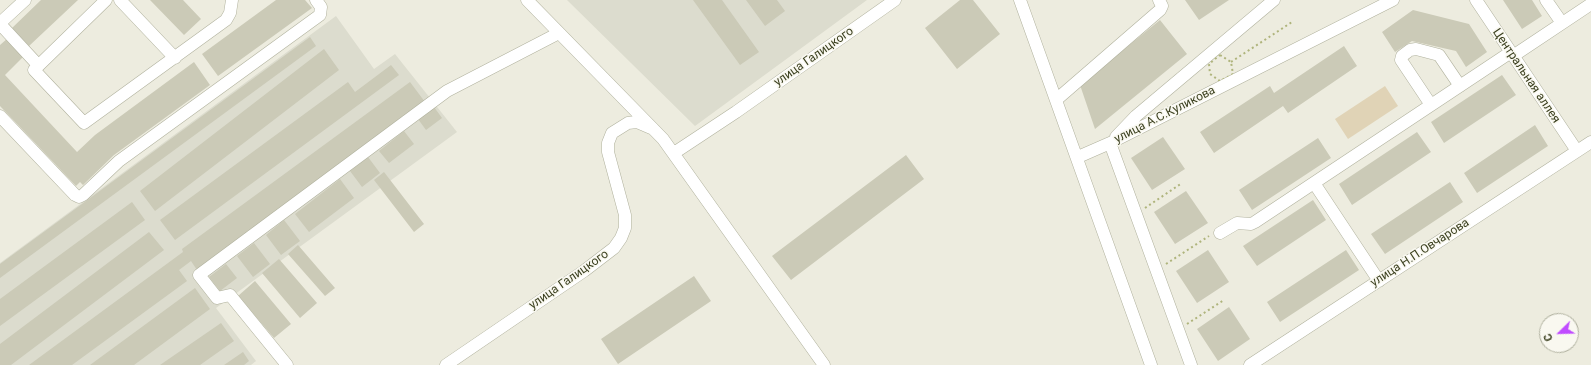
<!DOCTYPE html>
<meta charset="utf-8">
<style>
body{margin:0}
#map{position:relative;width:1591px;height:365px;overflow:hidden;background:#edecdf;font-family:Roboto,sans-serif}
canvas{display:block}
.north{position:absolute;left:1539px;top:313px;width:40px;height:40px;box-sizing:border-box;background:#f9f8f0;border:1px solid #adae9c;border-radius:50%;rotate:247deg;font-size:11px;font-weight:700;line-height:16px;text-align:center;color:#3a3f1e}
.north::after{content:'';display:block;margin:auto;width:14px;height:18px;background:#c04bff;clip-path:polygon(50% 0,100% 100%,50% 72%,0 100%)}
</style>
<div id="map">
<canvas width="1591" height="365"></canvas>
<div class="north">С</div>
</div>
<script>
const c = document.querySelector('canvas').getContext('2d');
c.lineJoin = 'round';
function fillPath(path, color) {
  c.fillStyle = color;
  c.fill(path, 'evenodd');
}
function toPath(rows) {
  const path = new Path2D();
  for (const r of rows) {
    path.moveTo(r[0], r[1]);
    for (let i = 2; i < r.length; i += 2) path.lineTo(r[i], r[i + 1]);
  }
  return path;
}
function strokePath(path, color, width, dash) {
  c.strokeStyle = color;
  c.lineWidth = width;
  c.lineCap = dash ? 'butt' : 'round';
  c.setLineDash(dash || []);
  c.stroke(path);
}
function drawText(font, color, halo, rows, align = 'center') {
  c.font = font + ' Roboto,sans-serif';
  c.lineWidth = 3;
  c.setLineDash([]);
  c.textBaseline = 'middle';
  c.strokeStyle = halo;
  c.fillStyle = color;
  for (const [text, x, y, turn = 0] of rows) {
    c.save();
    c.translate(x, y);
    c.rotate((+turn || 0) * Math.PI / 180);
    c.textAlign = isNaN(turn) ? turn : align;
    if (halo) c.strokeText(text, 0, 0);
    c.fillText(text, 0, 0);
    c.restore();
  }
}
fillPath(toPath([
 [567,0,867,0,695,126],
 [336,16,374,69,395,54,457,132,216,308,256,361,251,365,0,365,0,263]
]), '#dcdcce');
fillPath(toPath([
 [1385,86,1398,106,1348,139,1335,119]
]), '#e0d3b6');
fillPath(toPath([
 [41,0,78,0,29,46,12,28],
 [150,0,183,0,201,19,184,35],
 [276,0,305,0,312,8,218,76,202,54],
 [693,0,722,0,759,52,740,65],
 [746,0,777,0,785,11,765,26],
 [960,0,973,0,1000,34,957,69,925,28],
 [1185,0,1229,0,1199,20],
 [1503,0,1532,0,1542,16,1522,29],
 [1413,10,1469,24,1487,52,1466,67,1456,51,1412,41,1395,52,1382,32],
 [1160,20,1187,54,1095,129,1080,85],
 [310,37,316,46,0,278,0,264],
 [8,38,25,55,5,75,77,152,95,135,194,62,210,85,114,155,83,185,80,182,76,186,0,106,0,45],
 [1344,46,1357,66,1288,113,1283,106,1214,153,1200,132,1270,86,1274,93],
 [324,49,339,70,155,211,140,191],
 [391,65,399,75,175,240,160,220,348,82,355,92],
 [1502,75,1516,95,1444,143,1431,122],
 [410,82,425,102,197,270,191,261,179,270,187,281,72,365,29,365,183,252,182,249],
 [434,107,442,118,426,130,418,119],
 [1535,125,1548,146,1477,193,1464,173],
 [404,131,414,144,389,163,379,151],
 [1417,132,1431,152,1352,205,1339,184],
 [1163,137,1185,169,1152,190,1131,158],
 [1318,138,1331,158,1252,210,1239,190],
 [906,155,924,179,791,280,772,256],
 [368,157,380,173,362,187,350,171],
 [384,172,424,224,414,232,374,180],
 [340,179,354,198,309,232,295,214],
 [1450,182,1463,202,1385,254,1371,234],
 [1186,191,1208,223,1175,244,1154,212],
 [1313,200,1326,220,1257,266,1243,246],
 [132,202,145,220,0,326,0,299],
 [284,220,300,241,281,255,266,235],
 [149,232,164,250,11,365,0,365,0,344],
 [254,243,270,264,253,277,237,256],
 [298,245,335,288,325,296,288,254],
 [1208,250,1229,282,1197,303,1176,271],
 [1346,250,1359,270,1280,322,1267,302],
 [279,259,317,303,300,318,262,273],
 [226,264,237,278,220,291,209,277],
 [694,276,711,301,618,364,601,339],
 [255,281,291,324,274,338,238,296],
 [195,288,210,309,134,365,90,365],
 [1229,307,1250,339,1218,361,1197,329],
 [221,323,234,341,200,365,160,365],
 [243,352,249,361,244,365,224,365]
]), '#cbcab7');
const minor = toPath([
 [106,0,34,70,84,123,226,20,230,13,232,0],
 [120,0,175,58],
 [527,0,663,139,824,365],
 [1020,0,1151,365],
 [1476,0,1577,151],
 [1546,0,1562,23],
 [0,23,25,0],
 [0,24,38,65],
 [1513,56,1591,4],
 [1056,100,1160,10,1162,6,1159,0],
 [1431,105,1401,60,1402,56,1410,50,1416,49,1439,55,1460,86],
 [0,116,75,195,79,197,83,195,119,161,320,15,321,7,316,0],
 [1116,137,1136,116,1274,0],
 [1110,143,1393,0],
 [674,153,736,112,895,0],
 [1078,157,1110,143,1191,365],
 [1314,183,1379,281],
 [1220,233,1237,223,1251,224,1255,222,1511,52],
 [287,365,230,295,217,298,199,275,447,91,559,33],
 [446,365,584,271,614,248,621,238,625,228,625,215,608,152,608,143,612,133,628,123,637,122,651,128],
 [1250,365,1591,142]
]);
strokePath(minor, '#b0b19d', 13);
strokePath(toPath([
 [1220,55,1231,62,1233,74,1220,81,1210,74,1209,64,1220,55],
 [1231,62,1292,22],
 [1145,208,1182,183],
 [1166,264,1209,236],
 [1187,324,1224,300]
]), '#afb47c', 2, [2, 3]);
strokePath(minor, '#fff', 12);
drawText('12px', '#3a3f1e', '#f9f8f0', [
 ["улица Галицкого",814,57,-35],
 ["Центральная аллея",1526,76,56],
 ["улица А.С.Куликова",1165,115,-27],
 ["улица Н.П.Овчарова",1420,253,-33],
 ["улица Галицкого",569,280,-35]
]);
</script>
